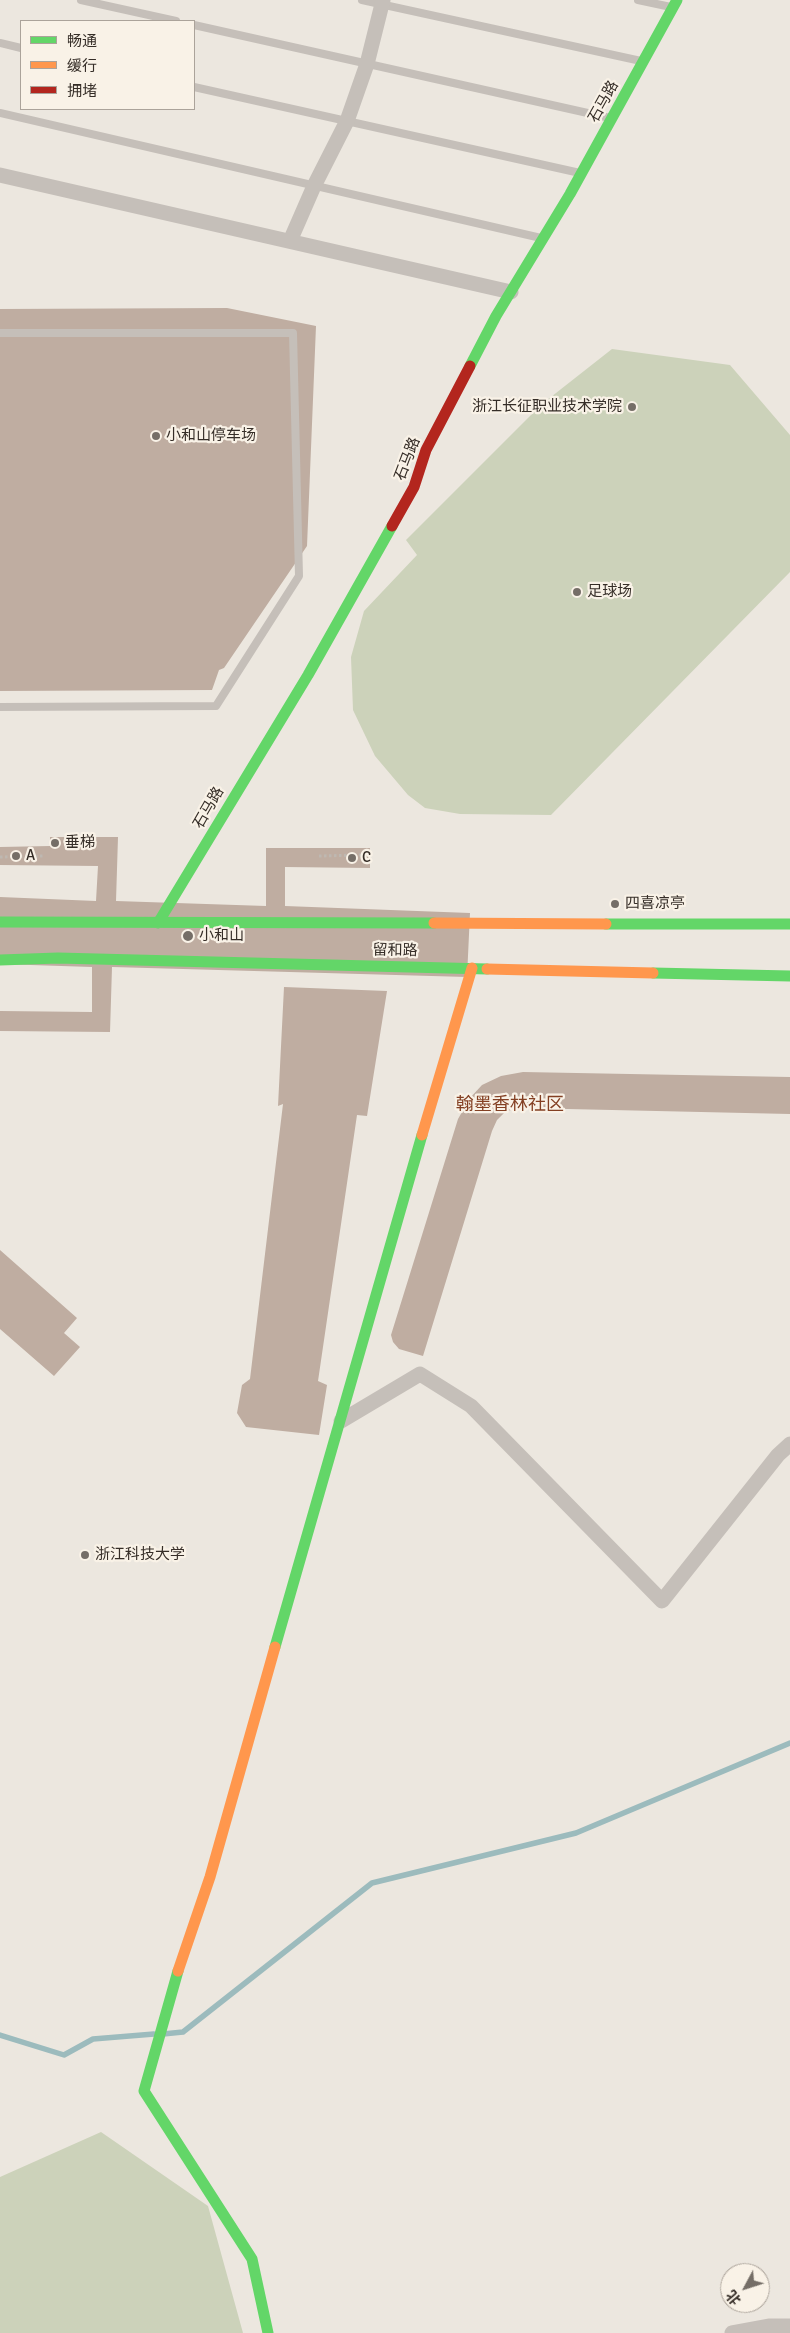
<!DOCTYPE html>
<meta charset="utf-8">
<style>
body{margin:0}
#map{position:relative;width:790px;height:2333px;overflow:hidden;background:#ece7df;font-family:Signika,"Noto Sans SC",sans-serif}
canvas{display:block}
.legend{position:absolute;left:20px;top:20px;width:175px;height:90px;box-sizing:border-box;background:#f9f2e7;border:1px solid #aba39a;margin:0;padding:6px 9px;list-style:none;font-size:15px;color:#352d27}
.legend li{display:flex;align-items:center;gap:10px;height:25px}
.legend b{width:25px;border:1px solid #aba39a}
.north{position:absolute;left:720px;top:2263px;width:50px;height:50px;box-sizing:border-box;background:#f9f2e7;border:1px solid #aba39a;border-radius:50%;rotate:230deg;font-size:14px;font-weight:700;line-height:20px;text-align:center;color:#352d27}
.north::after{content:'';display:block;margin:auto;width:18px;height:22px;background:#756e67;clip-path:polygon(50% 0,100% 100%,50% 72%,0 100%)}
</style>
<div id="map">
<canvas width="790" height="2333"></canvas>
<ul class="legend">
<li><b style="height:6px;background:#63d668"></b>畅通</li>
<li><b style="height:6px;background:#ff974d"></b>缓行</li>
<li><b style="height:6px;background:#b3261e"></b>拥堵</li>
</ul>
<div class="north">北</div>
</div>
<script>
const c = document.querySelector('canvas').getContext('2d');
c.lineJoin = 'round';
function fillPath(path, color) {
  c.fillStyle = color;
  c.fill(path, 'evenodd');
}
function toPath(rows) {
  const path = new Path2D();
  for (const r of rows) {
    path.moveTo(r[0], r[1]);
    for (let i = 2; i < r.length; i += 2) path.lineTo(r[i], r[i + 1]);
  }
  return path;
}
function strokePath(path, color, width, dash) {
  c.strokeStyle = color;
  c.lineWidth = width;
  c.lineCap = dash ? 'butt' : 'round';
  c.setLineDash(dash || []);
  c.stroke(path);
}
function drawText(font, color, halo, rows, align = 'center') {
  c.font = font + ' Signika,"Noto Sans SC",sans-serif';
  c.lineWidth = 4.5;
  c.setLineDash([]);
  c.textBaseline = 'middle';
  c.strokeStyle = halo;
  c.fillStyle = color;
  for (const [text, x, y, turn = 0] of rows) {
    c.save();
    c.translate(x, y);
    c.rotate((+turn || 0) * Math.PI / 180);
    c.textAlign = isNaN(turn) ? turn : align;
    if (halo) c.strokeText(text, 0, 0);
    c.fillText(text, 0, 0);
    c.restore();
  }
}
fillPath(toPath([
 [612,349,730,365,790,435,790,572,551,815,460,814,425,808,408,795,375,756,353,710,351,657,364,611,417,555,406,540,542,404],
 [101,2132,208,2206,243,2333,0,2333,0,2177]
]), '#ccd2ba');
strokePath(toPath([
 [163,2034,183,2032,372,1883,576,1833,790,1743],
 [0,2035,64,2055,93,2039,154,2034]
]), '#9cbbbd', 5.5);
fillPath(toPath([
 [227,308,316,326,307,546,224,668,219,670,212,690,0,691,0,309],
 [50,837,118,837,116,901,266,906,266,848,370,848,370,868,285,867,285,906,470,913,467,977,112,967,110,1032,0,1031,0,1011,92,1012,92,967,0,964,0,897,96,901,98,866,0,865,0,847,50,846],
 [284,987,387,991,367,1116,357,1115,318,1381,327,1385,319,1435,246,1427,237,1413,242,1385,250,1379,283,1104,278,1106],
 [523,1072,790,1077,790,1114,523,1108,506,1111,497,1120,492,1131,423,1356,399,1349,393,1342,391,1335,458,1119,470,1098,482,1085,501,1076],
 [0,1250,77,1318,64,1333,80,1347,54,1376,0,1329]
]), '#bfada1');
strokePath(toPath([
 [319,856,362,855],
 [0,857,44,856]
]), '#beb8b1', 3, [2.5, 2.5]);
strokePath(toPath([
 [81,0,176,21],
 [362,0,641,61],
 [638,0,671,7],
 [194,25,610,118],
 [0,43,21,48],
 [194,87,580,173],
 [0,113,541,238],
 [0,333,293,333,299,576,216,706,0,707]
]), '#c5bfb9', 8);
strokePath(toPath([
 [0,175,511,292],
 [290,241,314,186,347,121,367,64,383,0],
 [341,1421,420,1374,471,1406,662,1601,778,1455,790,1444],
 [732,2333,770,2326,790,2326]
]), '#c5bfb9', 15);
strokePath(toPath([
 [470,366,496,316,570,194,677,0],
 [0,922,434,923],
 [158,923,308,675,392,526],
 [606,924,790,924],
 [0,960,58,958,487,969],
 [653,973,790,976],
 [275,1647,422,1135],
 [178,1971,144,2091,252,2259,268,2333]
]), '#63d668', 11);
strokePath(toPath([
 [434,923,606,924],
 [487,969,653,973],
 [422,1135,472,968],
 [178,1971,210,1877,275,1647]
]), '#ff974d', 11);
strokePath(toPath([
 [392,526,414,487,426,450,470,366]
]), '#b3261e', 11);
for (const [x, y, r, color] of [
 [632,407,5,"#756e67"],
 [156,436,5,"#756e67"],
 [577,592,5,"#756e67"],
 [55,843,5,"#756e67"],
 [16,856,5,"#756e67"],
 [352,858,5,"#756e67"],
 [615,904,5,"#756e67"],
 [188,936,6,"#756e67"],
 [85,1555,5,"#756e67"]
]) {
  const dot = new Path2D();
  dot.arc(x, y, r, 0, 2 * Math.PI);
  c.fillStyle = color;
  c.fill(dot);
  strokePath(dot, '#f9f2e7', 2);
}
drawText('15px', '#352d27', '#f9f2e7', [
 ["石马路",604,102,-61],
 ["石马路",408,459,-69],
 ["石马路",209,808,-60],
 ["留和路",395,951,1]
]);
drawText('15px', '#352d27', '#f9f2e7', [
 ["浙江长征职业技术学院",622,407,"right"],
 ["小和山停车场",166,436],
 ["足球场",587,592],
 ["垂梯",65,843],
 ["A",26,856],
 ["C",362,858],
 ["四喜凉亭",625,904],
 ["小和山",199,936],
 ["浙江科技大学",95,1555]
], 'left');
drawText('18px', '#833f22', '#f9f2e7', [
 ["翰墨香林社区",510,1105]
]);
</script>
